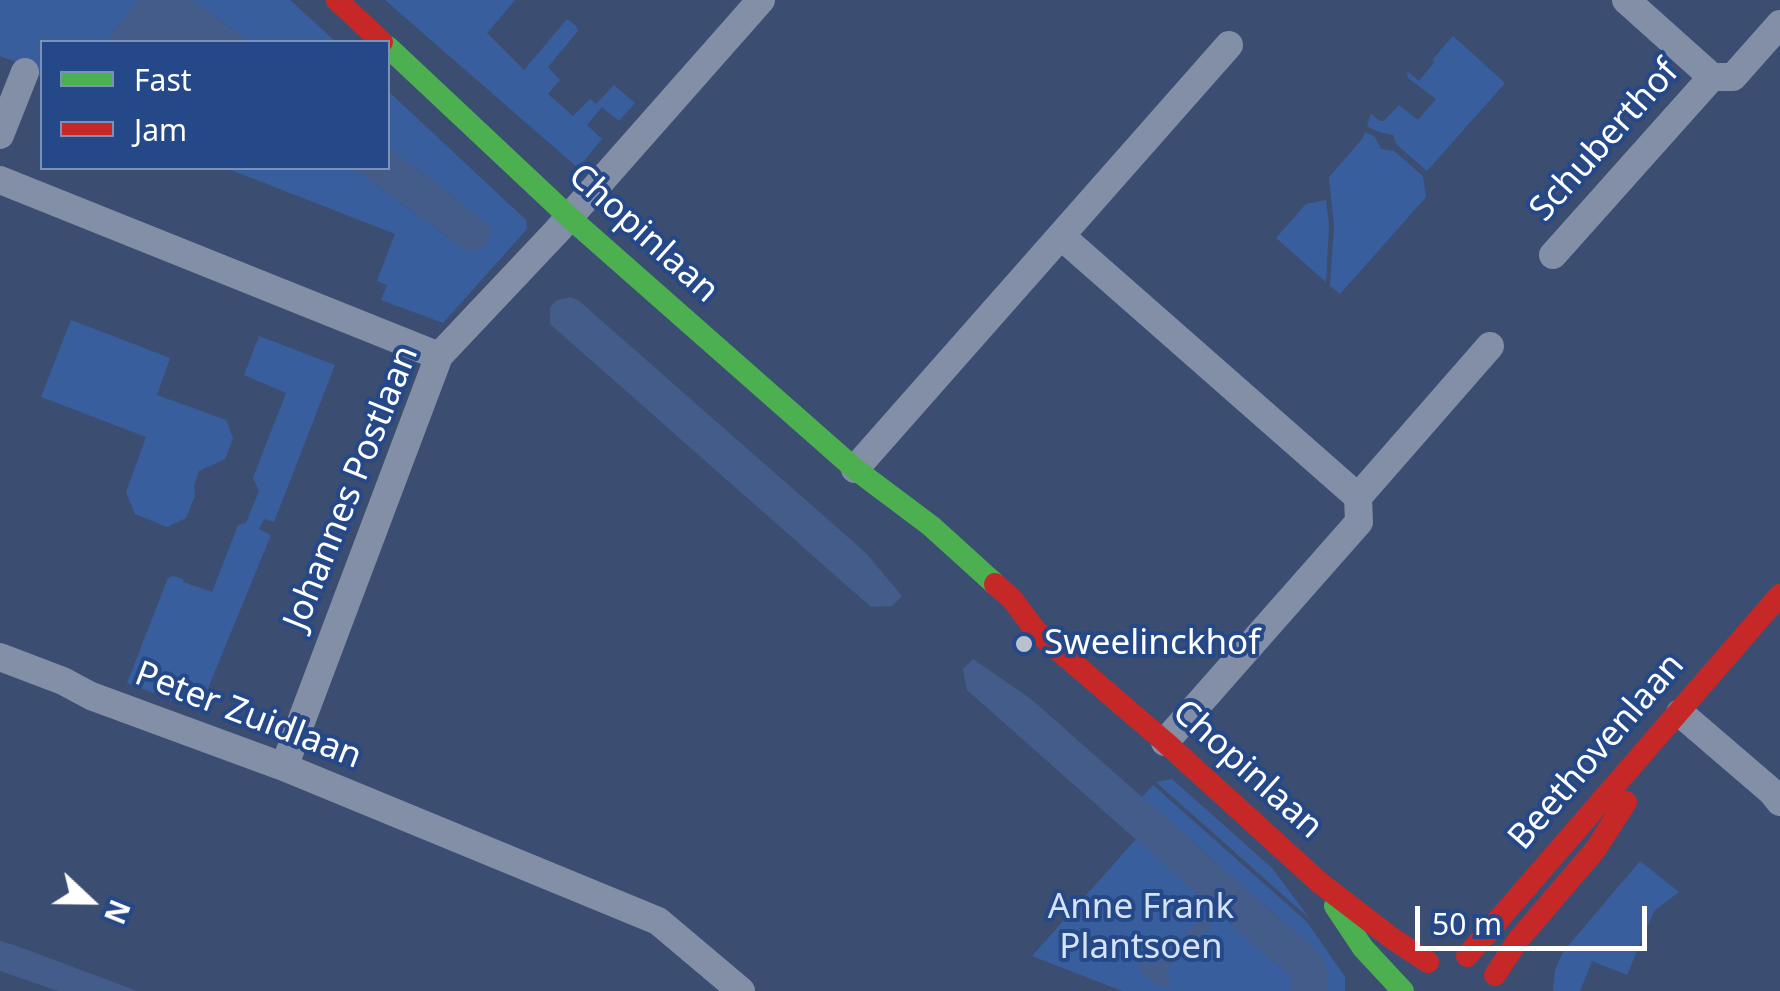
<!DOCTYPE html>
<style>
body{margin:0}
#map{position:relative;width:1780px;height:991px;overflow:hidden;background:#3b4e72;font-family:"Noto Sans",sans-serif}
canvas{display:block}
.legend{position:absolute;left:40px;top:40px;width:350px;height:130px;box-sizing:border-box;background:#254888;border:2px solid #7c91b8;margin:0;padding:12px 18px;list-style:none;font-size:30px;color:#fff}
.legend li{display:flex;align-items:center;gap:20px;height:50px}
.legend b{width:50px;border:2px solid #7c91b8}
.north{position:absolute;left:40px;top:851px;width:100px;height:100px;-webkit-text-stroke:8px #254888;paint-order:stroke;rotate:112deg;font-size:28px;font-weight:700;line-height:40px;text-align:center;color:#fff}
.north::after{content:'';display:block;margin:auto;width:35px;height:45px;background:#fff;clip-path:polygon(50% 0,100% 100%,50% 72%,0 100%)}
.scale{position:absolute;left:1415px;top:906px;width:232px;height:45px;box-sizing:border-box;border:5px solid #fff;border-top:0;padding-left:12px;font-size:30px;line-height:35px;white-space:nowrap;color:#fff;-webkit-text-stroke:8px #254888;paint-order:stroke}
</style>
<div id="map">
<canvas width="1780" height="991"></canvas>
<ul class="legend">
<li><b style="height:12px;background:#4caf50"></b>Fast</li>
<li><b style="height:12px;background:#c62828"></b>Jam</li>
</ul>
<div class="north">N</div>
<div class="scale">50 m</div>
</div>
<script>
const c = document.querySelector('canvas').getContext('2d');
c.lineJoin = 'round';
function fillPath(path, color) {
  c.fillStyle = color;
  c.fill(path, 'evenodd');
}
function toPath(rows) {
  const path = new Path2D();
  for (const r of rows) {
    path.moveTo(r[0], r[1]);
    for (let i = 2; i < r.length; i += 2) path.lineTo(r[i], r[i + 1]);
  }
  return path;
}
function strokePath(path, color, width, dash) {
  c.strokeStyle = color;
  c.lineWidth = width;
  c.lineCap = dash ? 'butt' : 'round';
  c.setLineDash(dash || []);
  c.stroke(path);
}
function drawText(font, color, halo, rows, align = 'center') {
  c.font = font + ' "Noto Sans",sans-serif';
  c.lineWidth = 8;
  c.setLineDash([]);
  c.textBaseline = 'middle';
  c.strokeStyle = halo;
  c.fillStyle = color;
  for (const [text, x, y, turn = 0] of rows) {
    c.save();
    c.translate(x, y);
    c.rotate((+turn || 0) * Math.PI / 180);
    c.textAlign = isNaN(turn) ? turn : align;
    if (halo) c.strokeText(text, 0, 0);
    c.fillText(text, 0, 0);
    c.restore();
  }
}
fillPath(toPath([
 [0,0,138,0,106,42,42,42,42,79,32,68,0,56],
 [193,0,290,0,336,42,249,42],
 [385,0,515,0,487,33,524,70,567,19,576,26,578,31,548,67,560,80,548,94,573,116,590,99,596,104,614,85,635,103,619,121,602,107,587,125,602,139,578,168],
 [1453,36,1505,83,1427,171,1397,145,1393,135,1379,132,1367,126,1371,114,1380,121,1384,121,1399,105,1418,120,1436,99,1408,78,1407,71,1419,81,1434,63,1433,59],
 [388,91,526,220,527,229,443,323,381,300,387,285,377,281,395,234,226,168,353,168,465,250,485,221,388,147],
 [1365,132,1375,137,1381,149,1394,151,1423,176,1426,197,1340,294,1330,286,1334,226,1329,177,1362,139],
 [1326,200,1329,225,1326,282,1276,238,1306,204],
 [71,320,170,358,157,395,226,420,233,438,225,459,199,471,194,486,195,496,186,518,167,527,135,514,126,492,146,437,41,397],
 [259,336,335,365,274,522,264,519,259,529,271,535,199,710,127,683,168,578,173,576,183,579,183,582,212,592,238,525,246,523,259,491,253,478,286,393,244,375],
 [1172,779,1272,868,1310,919,1156,782],
 [1153,785,1307,922,1345,977,1345,991,1328,991,1322,956,1142,797],
 [1136,839,1292,978,1292,991,1122,991,1032,956],
 [1640,861,1679,892,1654,911,1627,975,1592,961,1580,991,1553,991,1555,970,1563,952]
]), '#395e9e');
fillPath(toPath([
 [138,0,193,0,249,42,106,42],
 [388,147,485,221,492,232,488,242,480,249,472,252,465,250,353,168,388,168],
 [570,297,578,300,866,553,902,596,892,606,871,607,550,324,550,308,555,301],
 [973,659,1031,699,1322,956,1327,971,1328,991,1292,991,1292,978,967,690,963,669],
 [1202,917,1210,918,1211,927,1166,970,1170,979,1168,987,1164,989,1145,977,1139,967,1140,964,1146,961,1156,964],
 [0,941,14,945,137,991,58,991,0,971]
]), '#435c8a');
strokePath(toPath([
 [1626,0,1712,77],
 [0,135,25,72],
 [0,180,439,356],
 [1061,236,1358,497],
 [1553,255,1712,77,1733,77,1780,24],
 [855,469,1229,45],
 [0,657,63,681,91,696,284,767,658,921,741,991],
 [1680,713,1772,792,1780,802],
 [1165,742,1359,522,1358,497,1490,346],
 [284,767,439,356,557,231,761,0]
]), '#828fa7', 28);
strokePath(toPath([
 [388,47,569,217,855,469,931,526,995,584],
 [1335,906,1363,948,1403,991]
]), '#4caf50', 22);
strokePath(toPath([
 [337,0,382,42],
 [995,584,1012,599,1036,631,1165,742,1320,883,1393,939,1428,962],
 [1467,956,1780,595],
 [1495,975,1518,940,1595,850,1626,802]
]), '#c62828', 22);
for (const [x, y, r, color] of [
 [1024,644,10,"#bac1ce"]
]) {
  const dot = new Path2D();
  dot.arc(x, y, r, 0, 2 * Math.PI);
  c.fillStyle = color;
  c.fill(dot);
  strokePath(dot, '#254888', 4);
}
drawText('35px', '#fff', '#254888', [
 ["Schuberthof",1605,141,-48],
 ["Chopinlaan",643,234,42],
 ["Johannes Postlaan",352,488,-68],
 ["Peter Zuidlaan",248,716,21],
 ["Beethovenlaan",1597,752,-49],
 ["Chopinlaan",1247,770,42]
]);
drawText('35px', '#fff', '#254888', [
 ["Sweelinckhof",1044,644]
], 'left');
drawText('35px', '#d5e2f7', '#254888', [
 ["Anne Frank",1141,908],
 ["Plantsoen",1141,948]
]);
</script>
